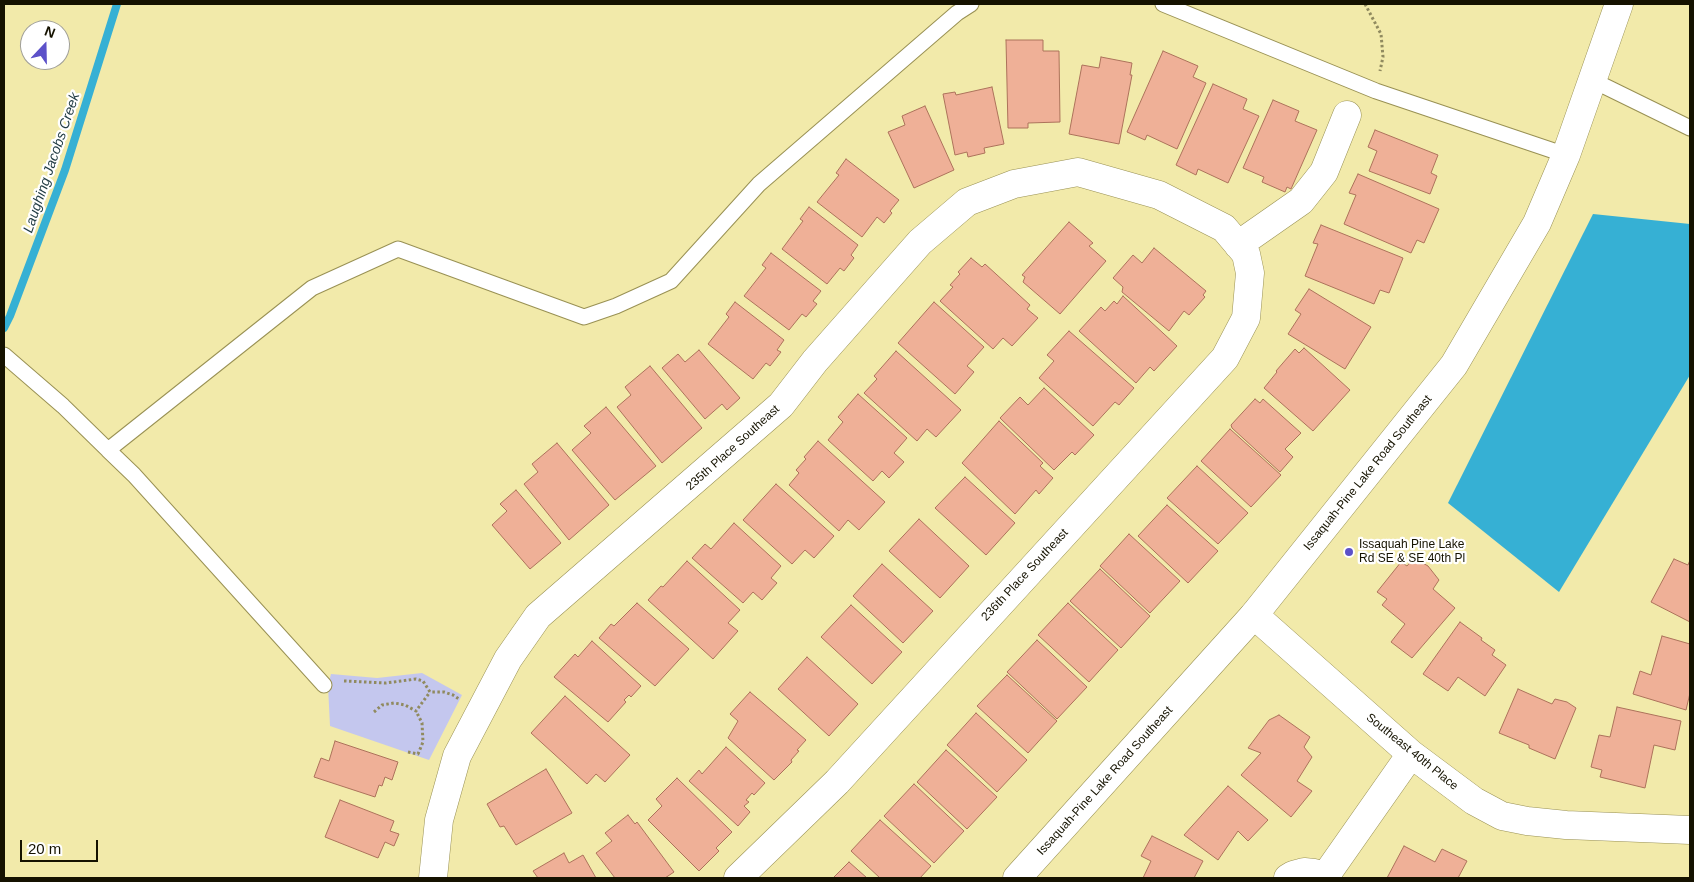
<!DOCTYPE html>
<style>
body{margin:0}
#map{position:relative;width:1694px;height:882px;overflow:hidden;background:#f2eaaa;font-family:Helvetica,sans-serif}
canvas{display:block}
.frame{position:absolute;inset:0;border:5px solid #151200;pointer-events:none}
.north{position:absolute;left:20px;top:20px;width:50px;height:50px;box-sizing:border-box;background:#fff;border:1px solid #a1a099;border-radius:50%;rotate:21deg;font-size:14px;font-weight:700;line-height:20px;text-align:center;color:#151200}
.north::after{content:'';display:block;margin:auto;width:18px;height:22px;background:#5c51c9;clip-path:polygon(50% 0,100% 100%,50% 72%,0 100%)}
.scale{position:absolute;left:20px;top:840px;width:78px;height:22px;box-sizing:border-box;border:2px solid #151200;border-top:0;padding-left:6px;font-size:15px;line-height:18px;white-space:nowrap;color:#151200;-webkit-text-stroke:4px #fff;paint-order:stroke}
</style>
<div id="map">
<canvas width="1694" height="882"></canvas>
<div class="frame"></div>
<div class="north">N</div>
<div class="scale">20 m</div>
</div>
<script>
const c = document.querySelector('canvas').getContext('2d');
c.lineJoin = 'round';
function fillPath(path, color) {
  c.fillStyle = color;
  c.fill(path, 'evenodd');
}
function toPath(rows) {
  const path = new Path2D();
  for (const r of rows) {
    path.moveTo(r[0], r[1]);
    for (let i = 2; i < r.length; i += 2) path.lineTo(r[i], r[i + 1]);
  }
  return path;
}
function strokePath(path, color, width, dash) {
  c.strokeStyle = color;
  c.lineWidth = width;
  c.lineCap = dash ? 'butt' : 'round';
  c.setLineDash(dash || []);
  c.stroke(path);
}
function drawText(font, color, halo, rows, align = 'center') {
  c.font = font + ' Helvetica,sans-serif';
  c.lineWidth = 4.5;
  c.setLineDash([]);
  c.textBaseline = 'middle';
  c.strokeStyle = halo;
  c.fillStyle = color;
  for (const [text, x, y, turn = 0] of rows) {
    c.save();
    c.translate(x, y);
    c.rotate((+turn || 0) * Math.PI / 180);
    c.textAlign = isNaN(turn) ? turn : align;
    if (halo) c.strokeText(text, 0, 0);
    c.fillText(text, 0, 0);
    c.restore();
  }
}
fillPath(toPath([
 [422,673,462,695,429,760,330,726,328,686,331,674,377,678]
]), '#c4c7ee');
fillPath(toPath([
 [1593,214,1690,224,1690,375,1559,592,1448,503]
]), '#36b0d4');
strokePath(toPath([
 [4,328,10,316,65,170,117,4]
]), '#36b0d4', 8);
const building = toPath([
 [1006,40,1043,40,1043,51,1059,51,1060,122,1028,123,1028,128,1008,128,1006,40],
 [1163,51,1198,66,1193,77,1206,83,1177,149,1147,135,1145,140,1127,132,1163,51],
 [1101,57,1132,63,1130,75,1132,75,1119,144,1069,134,1082,65,1099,68,1101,57],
 [1213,84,1247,99,1243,109,1259,116,1228,183,1198,169,1196,175,1176,165,1213,84],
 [992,87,1004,144,984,148,985,153,968,157,967,152,955,155,943,94,955,92,956,95,992,87],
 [1273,100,1299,111,1295,121,1317,130,1291,189,1287,187,1285,192,1262,182,1264,177,1243,168,1273,100],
 [925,106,954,170,914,188,888,132,905,125,902,116,925,106],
 [1375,130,1438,155,1431,173,1437,176,1430,194,1369,171,1377,151,1368,147,1375,130],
 [846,159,899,200,890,211,892,213,884,223,877,217,862,237,817,202,839,175,836,173,846,159],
 [1358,174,1439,209,1424,243,1417,240,1411,253,1344,224,1356,195,1349,193,1358,174],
 [809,207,858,245,851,255,854,258,844,271,840,268,827,284,782,249,803,221,800,219,809,207],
 [1069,222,1093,243,1089,246,1106,261,1060,314,1023,282,1025,277,1022,275,1069,222],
 [1321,225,1403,258,1389,293,1380,290,1374,304,1305,276,1318,244,1313,243,1321,225],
 [1154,248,1206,291,1203,295,1205,297,1189,315,1184,311,1169,331,1122,292,1123,287,1113,278,1133,255,1142,263,1154,248],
 [771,253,821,291,813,301,817,304,806,317,802,314,789,330,744,296,766,268,762,265,771,253],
 [971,258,982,267,985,264,1030,305,1027,309,1038,318,1012,346,1003,338,993,349,940,301,953,287,950,285,960,274,958,272,971,258],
 [1309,289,1371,327,1345,369,1288,334,1301,314,1295,310,1309,289],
 [1123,296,1177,346,1154,371,1150,367,1136,383,1079,331,1101,307,1105,311,1114,301,1117,304,1123,296],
 [735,302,784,340,777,350,781,352,770,366,766,363,753,379,708,344,729,317,726,314,735,302],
 [934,302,984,347,967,366,974,372,955,394,898,343,934,302],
 [1069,331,1134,388,1119,405,1115,402,1093,426,1039,378,1054,361,1047,355,1069,331],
 [1304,348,1350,390,1313,431,1264,388,1277,372,1276,371,1295,349,1299,353,1304,348],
 [699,350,740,398,727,410,722,404,705,419,662,368,678,354,685,362,699,350],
 [896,351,961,410,936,437,927,429,917,441,864,393,877,379,874,376,896,351],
 [650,366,702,428,662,463,617,407,631,395,625,387,650,366],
 [1044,388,1094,435,1075,455,1072,452,1054,470,1000,418,1020,397,1028,405,1044,388],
 [858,394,907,438,894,453,904,462,889,478,882,471,873,481,828,440,843,422,838,417,858,394],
 [1255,399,1260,403,1263,399,1301,433,1285,449,1293,457,1280,472,1232,428,1231,425,1255,399],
 [606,407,656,466,615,500,572,450,591,433,584,426,606,407],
 [999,421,1043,463,1040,466,1053,478,1039,494,1036,490,1015,514,962,463,999,421],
 [1230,429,1281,475,1251,507,1201,461,1230,429],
 [818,441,885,502,859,530,848,520,839,531,789,485,799,473,796,470,806,459,804,457,818,441],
 [557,443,609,505,569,540,524,484,538,472,532,464,557,443],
 [1197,466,1248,513,1218,544,1167,498,1197,466],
 [965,477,1015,523,986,555,935,508,965,477],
 [776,484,834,536,814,558,805,550,792,564,743,520,776,484],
 [516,490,561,543,530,569,492,525,507,511,500,504,516,490],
 [1167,505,1218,551,1188,583,1138,536,1167,505],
 [919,519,969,566,940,598,889,551,919,519],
 [734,523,781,566,771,578,777,583,762,600,753,592,743,603,692,558,705,544,711,549,734,523],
 [1129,534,1180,581,1150,613,1100,566,1129,534],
 [1414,558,1428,566,1439,580,1433,589,1455,608,1412,658,1391,642,1405,624,1382,605,1387,599,1377,592,1401,562,1407,566,1414,558],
 [1674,559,1688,565,1690,560,1690,622,1651,602,1674,559],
 [687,561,740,610,728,623,738,631,713,659,648,600,661,586,663,587,687,561],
 [882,564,933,611,903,643,853,596,882,564],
 [1100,569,1150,616,1121,648,1070,601,1100,569],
 [637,603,689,649,655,686,599,638,611,624,614,626,637,603],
 [1068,603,1118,650,1089,682,1038,635,1068,603],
 [851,605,902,652,872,684,821,637,851,605],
 [1460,622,1482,638,1481,640,1495,650,1492,655,1506,665,1485,696,1458,677,1448,691,1423,674,1460,622],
 [1662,636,1690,644,1690,693,1686,710,1633,694,1640,671,1651,675,1662,636],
 [1037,640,1087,687,1057,719,1007,672,1037,640],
 [592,641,641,686,631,697,629,695,624,700,626,702,608,722,554,677,575,654,578,657,592,641],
 [807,657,858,704,829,736,778,689,807,657],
 [1007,675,1057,721,1028,753,977,706,1007,675],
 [1518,689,1552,704,1555,699,1567,702,1576,708,1555,759,1529,748,1529,745,1499,733,1518,689],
 [750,692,806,740,797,750,799,751,791,760,792,762,774,780,728,738,738,721,730,714,750,692],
 [565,696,630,755,605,782,596,774,587,784,531,733,565,696],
 [1617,707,1681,721,1675,750,1654,745,1645,788,1600,777,1602,770,1591,767,1599,735,1610,737,1617,707],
 [976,713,1027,760,997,792,947,745,976,713],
 [1279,715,1310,737,1304,747,1312,757,1297,781,1312,791,1291,817,1241,775,1261,753,1248,748,1269,720,1279,715],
 [335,741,398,762,392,780,385,777,382,786,379,785,375,797,314,777,321,758,329,761,335,741],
 [726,747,765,783,754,795,752,793,746,800,749,802,744,806,750,812,738,826,689,781,699,770,702,774,726,747],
 [946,750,997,797,967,829,917,782,946,750],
 [546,769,572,813,516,845,504,826,500,827,487,804,546,769],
 [677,778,732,832,716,848,719,851,699,871,648,820,662,806,656,799,677,778],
 [914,784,964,831,934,863,884,816,914,784],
 [1228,786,1268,820,1248,841,1238,831,1218,860,1184,835,1228,786],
 [340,800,394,821,390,831,399,834,394,846,385,842,378,858,325,837,340,800],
 [628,815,635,824,637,822,674,872,665,878,615,878,596,853,612,841,605,833,628,815],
 [880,820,931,866,920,878,880,878,851,851,880,820],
 [1152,836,1203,861,1194,878,1143,878,1151,861,1141,856,1152,836],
 [1404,846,1435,862,1442,849,1467,861,1458,878,1387,878,1404,846],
 [564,853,569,863,583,855,596,878,538,878,533,871,564,853],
 [849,862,867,878,833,878,849,862]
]);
fillPath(building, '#efb097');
strokePath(building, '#ac725b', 1);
const service = toPath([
 [1163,4,1376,91,1566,155],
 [1592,80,1690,128],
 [4,355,63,406,108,450,312,288,398,249,584,317,616,306,671,281,759,184,957,13,971,4],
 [108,450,134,475,324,685]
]);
const minor = toPath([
 [1238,245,1301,201,1324,172,1347,115],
 [1254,615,1411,754,1474,801,1502,816,1527,821,1566,825,1690,830],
 [433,878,439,820,457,756,508,659,538,616,781,405,815,361,920,242,967,202,1014,184,1078,172,1159,195,1224,228,1246,254,1250,273,1246,318,1225,358,837,782,738,878],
 [1288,878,1293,875,1304,872,1314,873,1325,878],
 [1324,878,1411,754]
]);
const secondary = toPath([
 [1017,878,1254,615,1454,365,1537,223,1566,155,1619,4]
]);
strokePath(service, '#999154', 17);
strokePath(minor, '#999154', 29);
strokePath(secondary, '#999154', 29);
strokePath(toPath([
 [1365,4,1381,34,1383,57,1380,71],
 [344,681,386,683,416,679,423,681,430,692,444,692,453,695,459,699],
 [374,712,382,705,394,703,405,705,416,711,430,692],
 [408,752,418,754,423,742,422,723,416,711]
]), '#908a5f', 3, [2.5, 2.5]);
strokePath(service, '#fff', 15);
strokePath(minor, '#fff', 28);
strokePath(secondary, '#fff', 28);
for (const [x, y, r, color] of [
 [1349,552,5,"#5c51c9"]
]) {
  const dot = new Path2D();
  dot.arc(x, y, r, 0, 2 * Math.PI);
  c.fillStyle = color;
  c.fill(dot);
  strokePath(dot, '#fff', 2);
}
drawText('12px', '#151200', '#fff', [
 ["235th Place Southeast",733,448,-42],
 ["Issaquah-Pine Lake Road Southeast",1368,473,-51],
 ["236th Place Southeast",1025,575,-47],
 ["Southeast 40th Place",1412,752,39],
 ["Issaquah-Pine Lake Road Southeast",1105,781,-48]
]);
drawText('12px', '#151200', '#fff', [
 ["Issaquah Pine Lake",1359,545],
 ["Rd SE & SE 40th Pl",1359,559]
], 'left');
drawText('italic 14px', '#223c44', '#fff', [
 ["Laughing Jacobs Creek",52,163,-71]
]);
</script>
